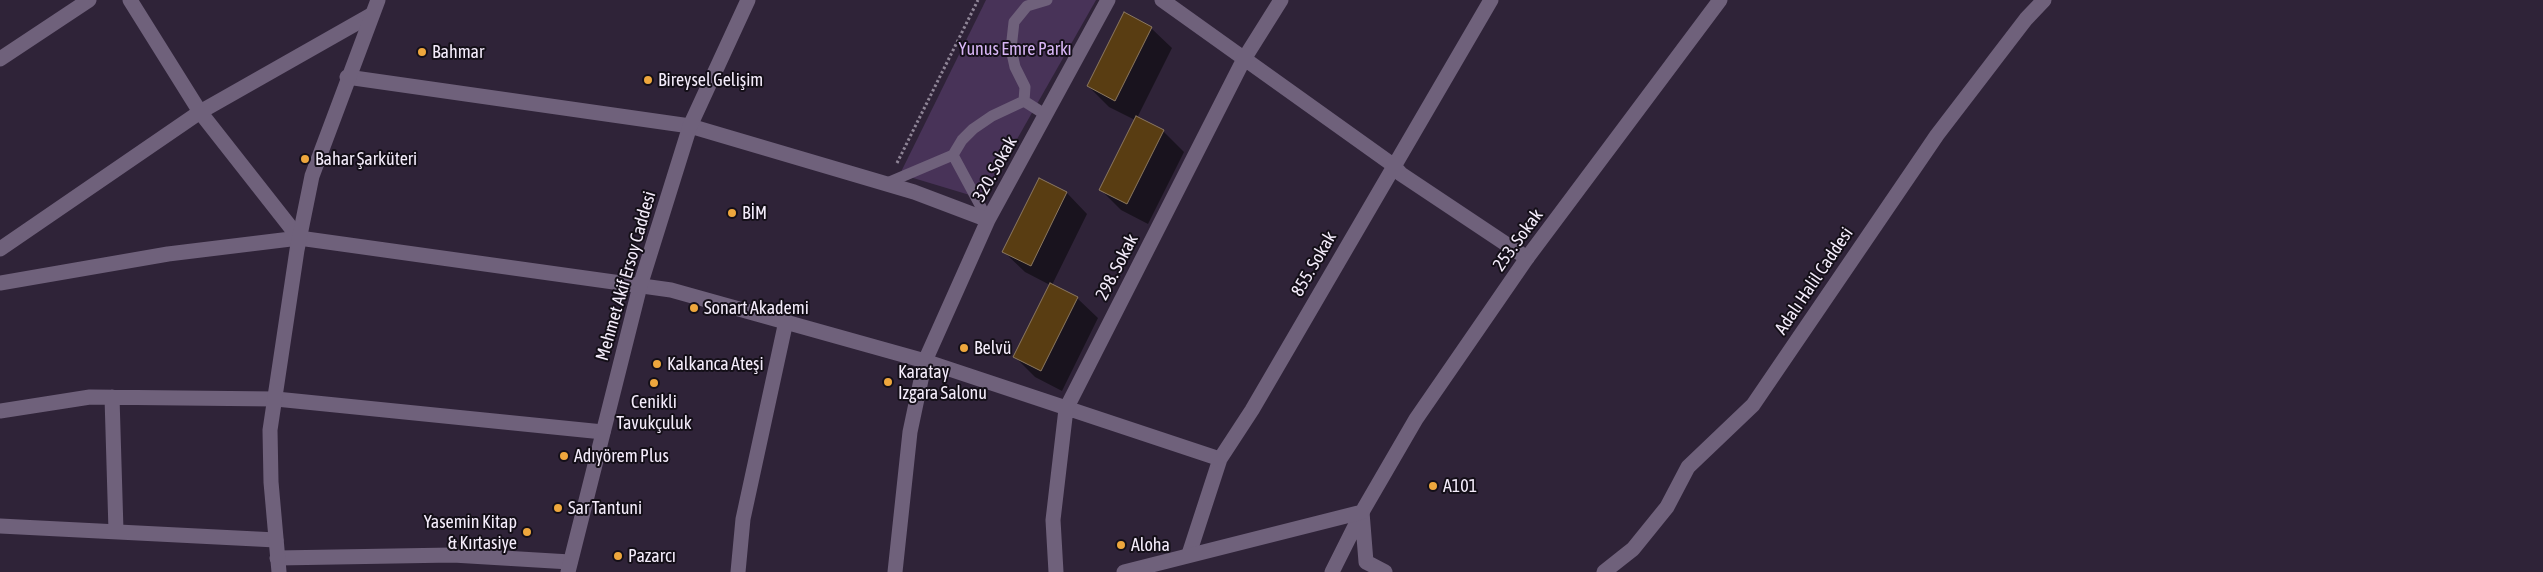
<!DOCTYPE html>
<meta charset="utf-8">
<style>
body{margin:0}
canvas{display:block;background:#2f2338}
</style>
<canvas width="2543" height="572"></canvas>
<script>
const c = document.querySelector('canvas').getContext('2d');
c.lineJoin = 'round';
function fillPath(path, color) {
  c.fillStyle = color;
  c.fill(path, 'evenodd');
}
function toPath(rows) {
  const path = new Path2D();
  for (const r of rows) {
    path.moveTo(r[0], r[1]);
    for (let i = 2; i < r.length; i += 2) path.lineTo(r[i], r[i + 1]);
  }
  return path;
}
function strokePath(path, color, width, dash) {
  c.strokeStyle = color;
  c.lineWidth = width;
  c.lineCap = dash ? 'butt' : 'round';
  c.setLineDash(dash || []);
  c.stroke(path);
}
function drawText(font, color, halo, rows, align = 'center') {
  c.font = font + ' "Asap Condensed",sans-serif';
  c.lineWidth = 4;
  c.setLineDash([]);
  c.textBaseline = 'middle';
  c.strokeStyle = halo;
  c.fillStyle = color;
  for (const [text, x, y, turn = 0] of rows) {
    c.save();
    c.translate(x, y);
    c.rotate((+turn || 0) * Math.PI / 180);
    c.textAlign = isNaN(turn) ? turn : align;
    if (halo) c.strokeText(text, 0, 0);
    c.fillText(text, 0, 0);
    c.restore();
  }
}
fillPath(toPath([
 [986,0,1096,0,983,199,900,174]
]), '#483358');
fillPath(toPath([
 [1151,28,1172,48,1137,118,1163,131,1184,152,1148,224,1121,210,1100,189,1135,120,1109,107,1088,86],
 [1040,180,1067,193,1087,214,1052,285,1077,298,1098,318,1062,391,1035,377,1014,356,1050,285,1025,272,1004,252]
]), '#0007');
const building = toPath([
 [1124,12,1152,27,1115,101,1087,86,1124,12],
 [1136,116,1164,130,1127,204,1099,190,1136,116],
 [1039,178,1067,192,1031,266,1002,252,1039,178],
 [1050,283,1078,297,1041,371,1013,357,1050,283]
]);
fillPath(building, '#593d12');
strokePath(building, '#8b7860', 1);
strokePath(toPath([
 [897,163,978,0]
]), '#8f8597', 3, [2.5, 2.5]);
strokePath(toPath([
 [1024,101,1046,115],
 [953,155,988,220],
 [887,183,953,155,962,140,973,129,992,116,1024,101,1025,87,1015,67,1011,49,1014,22,1027,6,1047,0]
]), '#6f617b', 11);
strokePath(toPath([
 [130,0,200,112,299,238,671,290,925,361,1220,459],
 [1162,0,1393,165,1401,174,1527,258],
 [0,59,89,0],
 [347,77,690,126,914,192,988,220],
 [0,249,200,112,371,15],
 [0,283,168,254,299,238],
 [112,397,116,531],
 [0,411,90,397,276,399,603,432],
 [1362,512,1366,562,1385,572],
 [0,526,276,540],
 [1189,554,1220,459,1252,410,1491,0],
 [277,558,453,555,570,562],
 [738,572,743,519,786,321],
 [895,572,910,432,925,361,988,220,1108,0],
 [1056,572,1053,520,1066,409,1244,59,1281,0],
 [1332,572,1362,512],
 [1604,572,1633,549,1667,507,1688,467,1753,405,1937,135,2026,19,2044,0]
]), '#6f617b', 15);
strokePath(toPath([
 [279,572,271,482,270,430,297,250,312,176,378,0],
 [568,572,640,286,690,126,748,0],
 [1124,572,1362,512,1416,419,1527,258,1720,0]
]), '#6f617b', 15);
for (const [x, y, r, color] of [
 [422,52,5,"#eea73d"],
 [648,80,5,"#eea73d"],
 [305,159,5,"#eea73d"],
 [732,213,5,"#eea73d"],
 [694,308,5,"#eea73d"],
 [964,348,5,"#eea73d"],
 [657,364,5,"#eea73d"],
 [888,382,5,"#eea73d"],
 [654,383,5,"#eea73d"],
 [564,456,5,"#eea73d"],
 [1433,486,5,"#eea73d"],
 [558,508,5,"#eea73d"],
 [527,532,5,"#eea73d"],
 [1121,545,5,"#eea73d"],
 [618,556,5,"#eea73d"]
]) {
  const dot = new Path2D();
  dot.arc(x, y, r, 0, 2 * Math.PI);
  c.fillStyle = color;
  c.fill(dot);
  strokePath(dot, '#140f18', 2);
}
drawText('18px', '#d8b6f5', '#140f18', [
 ["Yunus Emre Parkı",1015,49]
]);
drawText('18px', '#f4ecfb', '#140f18', [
 ["Bahmar",432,52],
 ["Bireysel Gelişim",658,80],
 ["Bahar Şarküteri",315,159],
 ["BİM",742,213],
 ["Sonart Akademi",704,308],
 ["Belvü",974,348],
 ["Kalkanca Ateşi",667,364],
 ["Karatay",898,372],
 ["Izgara Salonu",898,393],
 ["Cenikli",654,402,"center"],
 ["Tavukçuluk",654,423,"center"],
 ["Adıyörem Plus",574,456],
 ["A101",1443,486],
 ["Sar Tantuni",568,508],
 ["Yasemin Kitap",517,522,"right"],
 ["& Kırtasiye",517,543,"right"],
 ["Aloha",1131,545],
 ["Pazarcı",628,556]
], 'left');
drawText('18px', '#f4ecfb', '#140f18', [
 ["320. Sokak",995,169,-61],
 ["253. Sokak",1518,240,-54],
 ["855. Sokak",1314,264,-60],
 ["298. Sokak",1117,267,-63],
 ["Mehmet Akif Ersoy Caddesi",626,276,-74],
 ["Adalı Halil Caddesi",1814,281,-56]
]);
</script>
